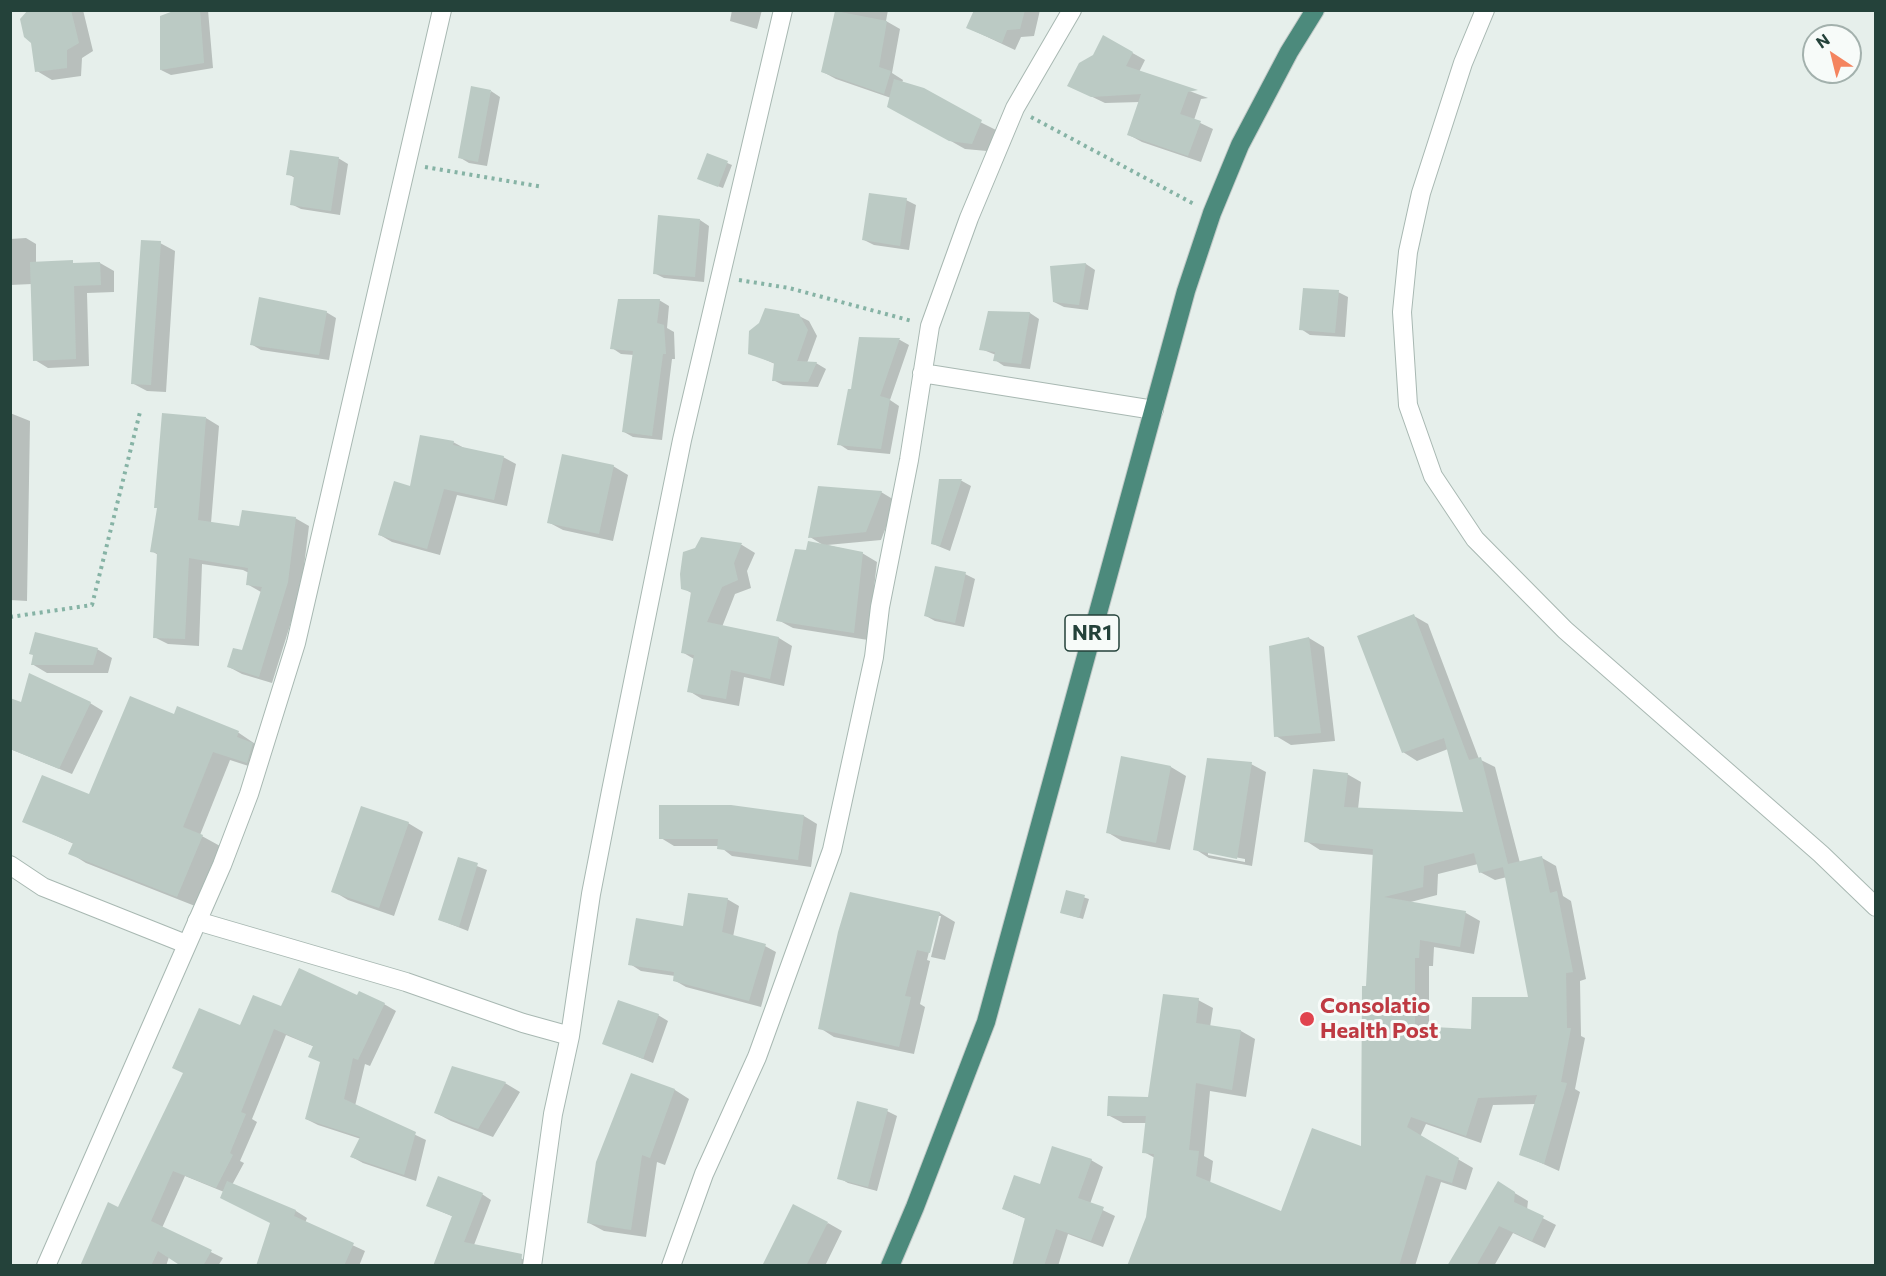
<!DOCTYPE html>
<style>
body{margin:0}
#map{position:relative;width:1886px;height:1276px;overflow:hidden;background:#e6efeb;font-family:Commissioner,sans-serif}
canvas{display:block}
.frame{position:absolute;inset:0;border:12px solid #24423a;pointer-events:none}
.north{position:absolute;left:1802px;top:24px;width:60px;height:60px;box-sizing:border-box;background:#f7fbf9;border:2px solid #a3b1ad;border-radius:50%;rotate:325deg;font-size:16px;font-weight:700;line-height:24px;text-align:center;color:#24423a}
.north::after{content:'';display:block;margin:auto;width:21px;height:27px;background:#f4845f;clip-path:polygon(50% 0,100% 100%,50% 72%,0 100%)}
</style>
<div id="map">
<canvas width="1886" height="1276"></canvas>
<div class="frame"></div>
<div class="north">N</div>
</div>
<script>
const c = document.querySelector('canvas').getContext('2d');
c.lineJoin = 'round';
function fillPath(path, color) {
  c.fillStyle = color;
  c.fill(path, 'evenodd');
}
function toPath(rows) {
  const path = new Path2D();
  for (const r of rows) {
    path.moveTo(r[0], r[1]);
    for (let i = 2; i < r.length; i += 2) path.lineTo(r[i], r[i + 1]);
  }
  return path;
}
function strokePath(path, color, width, dash) {
  c.strokeStyle = color;
  c.lineWidth = width;
  c.lineCap = dash ? 'butt' : 'round';
  c.setLineDash(dash || []);
  c.stroke(path);
}
function drawText(font, color, halo, rows, align = 'center') {
  c.font = font + ' Commissioner,sans-serif';
  c.lineWidth = 6;
  c.setLineDash([]);
  c.textBaseline = 'middle';
  c.strokeStyle = halo;
  c.fillStyle = color;
  for (const [text, x, y, turn = 0] of rows) {
    c.save();
    c.translate(x, y);
    c.rotate((+turn || 0) * Math.PI / 180);
    c.textAlign = isNaN(turn) ? turn : align;
    if (halo) c.strokeText(text, 0, 0);
    c.fillText(text, 0, 0);
    c.restore();
  }
}
fillPath(toPath([
 [30,10,83,10,93,51,82,58,81,76,52,80,37,71],
 [181,10,208,10,213,68,171,75,161,70],
 [732,10,762,10,757,29,730,21],
 [836,10,888,10,886,21,900,29,892,73,903,80,902,83,996,130,987,151,965,149,889,106,891,98,836,79,823,72],
 [976,10,1040,10,1034,36,1021,37,1015,50,968,28],
 [1104,37,1145,60,1139,72,1208,98,1201,99,1194,120,1213,129,1201,162,1142,142,1129,135,1140,102,1105,103,1082,92],
 [491,91,500,97,487,166,469,163,459,157],
 [708,155,732,165,723,188,703,181],
 [338,158,348,164,340,215,301,209,291,204,295,178,288,174],
 [906,200,916,205,909,250,874,245,864,240],
 [700,220,709,226,704,282,664,278,654,273],
 [26,238,36,244,36,263,100,263,114,271,114,292,87,293,89,366,48,368,35,360,32,284,10,285,10,239],
 [160,243,175,251,166,392,147,391,132,383],
 [1086,264,1095,270,1088,310,1064,307,1054,302,1051,268],
 [1338,292,1348,297,1345,337,1310,335,1301,329],
 [659,300,669,306,667,328,674,332,675,359,672,359,662,440,633,437,624,432,634,355,621,354,612,348],
 [326,312,336,318,329,360,261,350,251,344],
 [990,313,1030,313,1039,319,1030,369,1004,366,995,360,996,355,981,349],
 [799,316,809,321,817,336,807,363,816,363,826,369,818,387,783,385,773,380,775,364,750,353],
 [860,338,900,340,909,345,890,400,899,406,890,454,848,450,839,444,852,391],
 [10,413,30,421,27,601,10,600],
 [206,418,219,426,211,523,241,527,295,518,309,526,301,590,272,683,242,674,229,667,243,652,261,592,247,584,249,573,243,570,202,564,199,646,168,644,154,637,158,555,152,551,158,509,156,507],
 [453,442,466,449,503,457,516,464,507,506,457,495,440,555,392,542,380,535,411,487],
 [613,466,628,475,613,541,563,530,548,522],
 [940,480,962,481,971,486,950,551,933,544],
 [881,492,896,501,881,540,827,545,862,553,877,562,868,640,793,628,778,620,823,545,810,537],
 [702,539,742,545,755,553,747,571,751,588,735,594,722,627,779,638,792,646,784,686,744,677,739,706,702,699,689,691,694,659,682,652,693,594,683,588],
 [965,574,975,579,964,627,935,621,926,616],
 [1414,616,1428,624,1479,759,1495,767,1520,863,1542,858,1556,866,1563,896,1571,901,1586,979,1580,981,1581,1036,1585,1038,1575,1089,1580,1092,1559,1171,1521,1154,1536,1104,1493,1105,1481,1143,1426,1124,1420,1137,1473,1168,1466,1190,1441,1182,1415,1266,1128,1266,1147,1218,1155,1158,1144,1152,1147,1123,1123,1123,1108,1115,1149,1098,1198,1000,1213,1008,1210,1027,1241,1031,1255,1039,1246,1097,1210,1091,1204,1156,1213,1161,1210,1184,1281,1213,1362,1149,1374,855,1320,850,1306,841,1347,774,1361,782,1358,809,1465,814,1448,749,1417,761,1403,752],
 [1478,864,1480,872,1495,880,1507,877,1530,999,1473,1030,1429,1028,1429,966,1433,966,1434,947,1474,954,1480,921,1466,913,1407,903,1437,895,1438,874],
 [1309,638,1324,647,1335,741,1291,745,1276,736],
 [97,649,112,658,108,673,47,673,32,664],
 [90,703,103,711,72,774,10,749,22,704],
 [178,708,239,733,270,754,264,771,230,760,200,835,220,846,195,906,86,863,70,853,74,844,24,821,89,796,175,716],
 [1123,758,1171,767,1186,776,1170,850,1122,841,1107,832],
 [1251,764,1266,772,1252,866,1209,858,1195,849],
 [1208,852,1245,859,1245,862,1208,855],
 [804,816,817,824,811,867,732,856,719,846,674,846,661,838],
 [408,823,423,832,394,916,348,900,333,891],
 [459,859,487,870,468,931,440,920],
 [1067,892,1089,899,1083,919,1066,914],
 [851,894,940,913,955,922,945,960,931,957,920,1004,925,1007,914,1054,834,1037,820,1028],
 [938,916,941,916,930,961,927,960],
 [727,899,739,906,733,937,765,946,776,952,761,1007,686,987,674,980,675,976,641,971,630,964],
 [358,997,384,1004,396,1011,370,1066,365,1064,355,1106,426,1140,416,1181,363,1163,352,1157,361,1139,318,1125,306,1119,322,1063,315,1047,286,1035,252,1119,257,1122,240,1161,244,1163,232,1185,296,1211,307,1218,305,1223,365,1251,359,1266,257,1266,272,1223,224,1192,185,1176,162,1228,223,1258,218,1266,184,1266,169,1257,166,1266,83,1266,240,1027,281,1008],
 [658,1015,668,1021,653,1063,604,1043],
 [632,1075,675,1090,689,1099,665,1165,657,1162,646,1237,604,1231,589,1223],
 [505,1083,520,1092,493,1137,451,1121,436,1113],
 [887,1111,897,1116,877,1191,848,1183,839,1178],
 [1091,1160,1103,1167,1090,1204,1115,1216,1103,1247,1068,1234,1058,1266,1013,1266,1026,1219,1004,1209],
 [1498,1183,1528,1201,1527,1210,1556,1225,1545,1248,1513,1233,1494,1266,1449,1266],
 [482,1194,491,1200,474,1245,514,1254,524,1260,522,1266,435,1266,454,1217,428,1206],
 [828,1223,842,1231,825,1266,763,1266]
]), '#0003');
fillPath(toPath([
 [28,10,71,10,79,43,67,50,67,68,35,72,31,43,24,37,20,19],
 [176,10,200,10,204,63,160,70,160,16],
 [974,10,1025,10,1020,29,1007,30,1002,43,966,28],
 [835,11,887,21,879,67,891,71,884,94,821,72],
 [1103,35,1133,52,1126,66,1198,90,1188,92,1180,114,1201,121,1188,156,1127,135,1141,94,1091,97,1067,86,1079,63,1093,55],
 [894,79,924,88,982,120,972,144,949,141,887,107],
 [471,86,491,90,478,162,458,158],
 [290,150,339,157,331,211,290,205,294,176,286,175],
 [707,153,728,161,718,187,697,179],
 [869,193,907,198,900,246,862,240],
 [658,215,700,219,695,277,653,274],
 [141,240,161,241,151,385,131,384],
 [73,260,73,263,100,262,101,285,74,286,76,359,33,361,30,262],
 [1086,263,1079,305,1053,302,1050,266],
 [1303,288,1339,290,1335,333,1299,330],
 [259,297,327,311,319,355,250,345],
 [618,299,660,299,657,323,664,325,666,354,663,354,652,436,622,432,633,351,610,349],
 [765,308,799,314,808,330,797,361,817,362,808,382,772,381,774,363,748,354,749,331,759,323],
 [988,311,1030,312,1021,364,993,361,995,352,979,350],
 [859,337,900,338,880,396,890,399,881,449,837,445,848,389,851,389],
 [162,413,206,417,198,520,239,526,242,510,296,517,288,582,259,677,227,667,233,648,242,650,262,587,246,585,248,568,189,558,185,639,153,638,157,553,150,552,157,508,154,508],
 [420,435,454,441,453,445,504,456,494,500,444,489,427,549,378,535,394,481,410,486],
 [562,454,614,465,599,534,547,523],
 [939,479,962,479,940,546,931,544],
 [818,486,882,491,866,532,808,538],
 [701,537,742,543,734,563,738,580,722,587,707,622,779,637,770,679,731,670,726,699,687,692,694,655,681,653,691,592,681,589,680,574,683,552,695,548],
 [808,541,863,552,854,633,776,621,795,549,806,550],
 [935,566,966,572,955,623,924,616],
 [1414,614,1469,760,1481,757,1508,864,1542,856,1550,893,1557,891,1573,972,1566,973,1567,1028,1571,1028,1561,1082,1567,1083,1544,1164,1519,1155,1537,1095,1478,1098,1466,1136,1411,1117,1407,1127,1459,1158,1452,1183,1426,1175,1399,1266,1127,1266,1146,1217,1154,1154,1142,1153,1146,1116,1107,1116,1108,1096,1148,1097,1163,994,1199,998,1196,1023,1241,1030,1232,1090,1196,1083,1189,1150,1199,1151,1196,1176,1281,1211,1312,1128,1361,1146,1362,986,1366,986,1373,849,1304,842,1313,769,1348,773,1344,807,1463,812,1444,738,1402,753,1357,636],
 [1474,853,1479,873,1503,867,1528,997,1472,997,1471,1029,1415,1026,1415,958,1419,958,1420,940,1460,947,1466,911,1384,897,1423,887,1424,866],
 [35,632,98,648,93,665,31,665,33,655,29,654],
 [1309,637,1321,733,1274,737,1269,646],
 [29,673,91,702,59,769,10,749,10,698,21,702],
 [130,696,174,714,177,706,239,731,237,737,253,743,247,763,213,752,183,827,203,835,177,897,68,854,73,843,22,822,42,775,89,794],
 [1121,756,1171,766,1156,843,1106,833],
 [1207,758,1252,762,1237,859,1193,850],
 [659,805,731,805,804,815,798,860,717,849,718,839,659,839],
 [361,806,409,822,379,908,331,892],
 [458,857,478,863,459,927,438,920],
 [1066,890,1085,895,1079,918,1060,913],
 [850,892,940,912,930,953,917,950,905,996,911,997,899,1047,818,1029,838,932],
 [688,893,728,898,722,932,766,944,749,1001,673,981,674,972,628,965,636,918,683,926],
 [299,968,357,995,359,991,385,1003,358,1060,353,1058,344,1099,416,1132,404,1175,350,1157,360,1137,305,1119,320,1062,308,1057,313,1046,274,1029,241,1112,246,1114,230,1153,233,1155,216,1188,173,1171,151,1221,212,1250,203,1266,181,1266,158,1251,151,1266,80,1266,108,1202,118,1207,183,1073,172,1068,199,1008,240,1025,253,995,281,1006],
 [618,1000,659,1014,643,1059,602,1044],
 [452,1066,506,1082,478,1129,434,1113],
 [631,1073,675,1089,650,1158,642,1155,631,1230,587,1223,596,1162],
 [857,1101,888,1109,868,1187,837,1179],
 [1052,1146,1092,1159,1078,1198,1104,1207,1091,1241,1056,1229,1044,1266,1012,1266,1025,1218,1002,1209,1014,1175,1040,1184],
 [438,1176,483,1193,464,1242,522,1254,521,1266,433,1266,452,1216,426,1206],
 [227,1181,296,1210,294,1216,354,1243,344,1266,256,1266,270,1223,220,1198],
 [1498,1181,1515,1192,1514,1202,1544,1216,1532,1241,1499,1226,1476,1266,1447,1266],
 [793,1204,828,1222,806,1266,762,1266]
]), '#bbcac4');
const minor = toPath([
 [1485,10,1463,63,1421,193,1408,252,1402,312,1408,405,1433,476,1475,539,1565,630,1821,854,1876,907],
 [922,373,1154,410],
 [10,865,43,887,186,944],
 [197,921,406,982,523,1023,570,1036],
 [532,1266,553,1114,570,1036,591,894,611,791,682,440,783,10],
 [671,1266,704,1174,757,1057,832,850,874,657,880,607,909,460,930,326,969,218,1015,108,1072,10]
]);
const tertiary = toPath([
 [46,1266,222,865,249,794,296,643,442,10]
]);
const trunk = toPath([
 [890,1266,915,1207,986,1022,1186,291,1212,213,1240,145,1289,52,1315,10]
]);
strokePath(minor, '#a8b8b2', 20);
strokePath(tertiary, '#a8b8b2', 20);
strokePath(trunk, '#c2cac8', 20);
strokePath(toPath([
 [1031,117,1194,204],
 [425,167,543,187],
 [739,280,789,288,912,321],
 [10,617,92,605,140,412]
]), '#86b3a5', 4, [3, 4.5]);
strokePath(minor, '#fff', 18);
strokePath(tertiary, '#fff', 18);
strokePath(trunk, '#4c8a7c', 18);
for (const [x, y, r, color] of [
 [1307,1019,8,"#e0444e"]
]) {
  const dot = new Path2D();
  dot.arc(x, y, r, 0, 2 * Math.PI);
  c.fillStyle = color;
  c.fill(dot);
  strokePath(dot, '#f7fbf9', 2);
}
for (const [x, y, w] of [
 [1092,633,54]
]) {
  const box = new Path2D();
  box.roundRect(x - w / 2, y - 18, w, 36, 4.5);
  c.fillStyle = '#f7fbf9';
  c.fill(box);
  strokePath(box, '#24423a', 1.5);
}
drawText('bold 21px', '#24423a', null, [
 ["NR1",1092,633]
]);
drawText('bold 22px', '#be3a42', '#f7fbf9', [
 ["Consolatio",1320,1006],
 ["Health Post",1320,1031]
], 'left');
</script>
